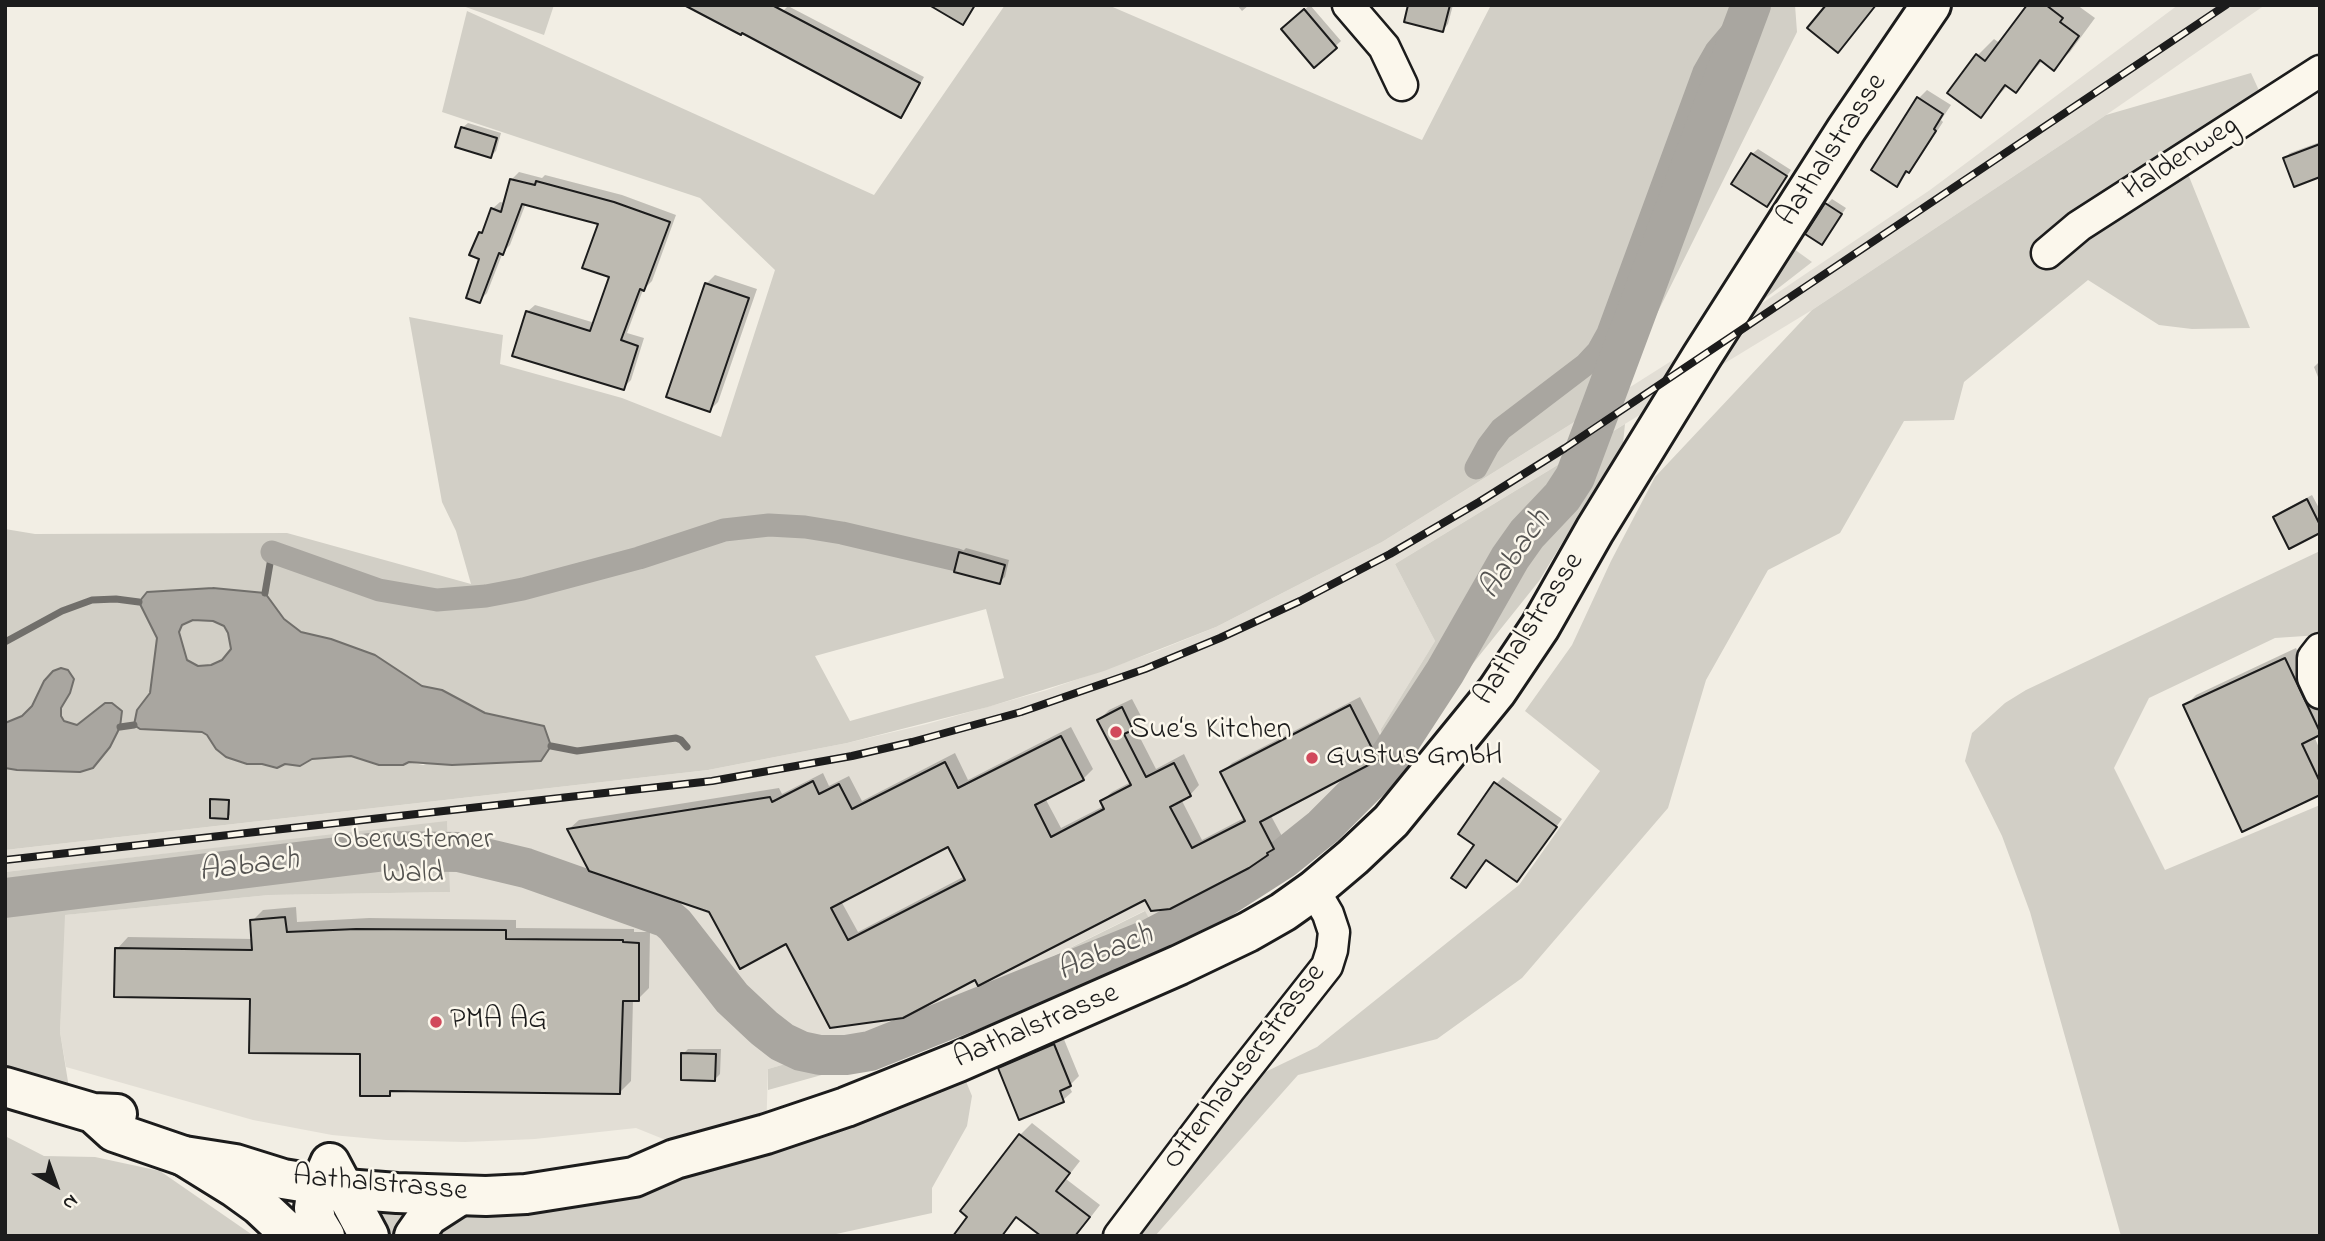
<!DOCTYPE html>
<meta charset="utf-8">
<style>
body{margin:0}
#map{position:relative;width:2325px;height:1241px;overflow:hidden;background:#f2eee4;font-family:"Indie Flower",sans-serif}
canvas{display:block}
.frame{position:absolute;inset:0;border:7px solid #1c1c1c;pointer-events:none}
.north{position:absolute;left:21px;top:1150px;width:70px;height:70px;-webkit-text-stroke:5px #fbf7ec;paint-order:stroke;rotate:140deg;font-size:19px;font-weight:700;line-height:28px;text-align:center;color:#1c1c1c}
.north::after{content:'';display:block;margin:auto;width:24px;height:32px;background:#1c1c1c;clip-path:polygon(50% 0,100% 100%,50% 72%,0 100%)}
</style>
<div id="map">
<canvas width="2325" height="1241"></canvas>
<div class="frame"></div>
<div class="north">N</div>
</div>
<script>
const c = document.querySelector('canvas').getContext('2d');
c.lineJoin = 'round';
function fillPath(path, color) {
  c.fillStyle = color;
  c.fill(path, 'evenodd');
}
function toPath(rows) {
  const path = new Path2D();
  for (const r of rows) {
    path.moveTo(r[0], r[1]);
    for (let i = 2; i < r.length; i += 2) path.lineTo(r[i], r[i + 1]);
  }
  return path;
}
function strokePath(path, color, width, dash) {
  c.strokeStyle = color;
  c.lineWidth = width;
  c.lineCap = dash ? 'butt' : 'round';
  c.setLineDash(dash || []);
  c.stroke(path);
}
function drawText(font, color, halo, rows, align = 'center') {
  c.font = font + ' "Indie Flower",sans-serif';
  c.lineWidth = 5;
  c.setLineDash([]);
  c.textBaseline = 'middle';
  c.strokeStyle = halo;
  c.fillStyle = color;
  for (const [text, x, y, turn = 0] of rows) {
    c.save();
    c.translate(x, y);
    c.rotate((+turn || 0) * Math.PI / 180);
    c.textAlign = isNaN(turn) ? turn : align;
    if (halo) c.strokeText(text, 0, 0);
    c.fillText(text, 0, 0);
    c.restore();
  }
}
fillPath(toPath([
 [2178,5,2265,5,2106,115,1812,310,1395,564,1435,641,1381,729,1383,766,1269,863,1151,924,1144,911,906,1029,768,1069,766,1134,698,1153,636,1128,535,1139,465,1142,386,1140,332,1135,253,1120,66,1067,60,1032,64,915,269,895,449,892,447,822,5,872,5,850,708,770,847,743,927,724,1047,690,1157,651,1216,627,1382,542,1616,396,1755,308,1930,190]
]), '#e2ded5');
fillPath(toPath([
 [460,5,554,5,544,35],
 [1005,5,1108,5,1422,140,1491,5,1795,5,1797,32,1616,396,1382,542,1216,627,1104,671,988,707,847,743,708,770,5,850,5,768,17,770,80,772,93,768,110,747,120,727,105,703,77,725,64,721,61,716,61,708,70,693,44,681,32,706,22,716,5,723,5,529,35,534,287,533,471,584,456,531,442,502,409,317,503,335,500,364,622,398,721,437,775,270,700,198,442,112,467,11,874,195],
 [957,560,1005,565,999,584,955,572],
 [265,593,284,619,301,632,331,639,375,655,422,686,442,690,485,713,544,726,423,765,409,762,403,765,379,765,351,756,312,759,299,766,285,764,277,768,262,764,247,764,226,757,216,749,207,735,202,732,141,729,137,710,150,693,157,638,139,602],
 [986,609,1004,678,850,721,815,656],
 [2251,73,2272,119,2188,174,2250,328,2192,329,2159,325,2088,280,1964,382,1954,420,1904,421,1840,533,1768,570,1706,680,1668,808,1522,978,1437,1039,1298,1075,1155,1236,1122,1236,1230,1089,1317,1047,1519,885,1600,771,1525,711,1572,645,1611,561,1655,477,1812,310,2106,115],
 [1794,249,1812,262,1763,300],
 [1625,424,1623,443,1539,581,1459,681,1425,733,1389,781,1369,802,1298,867,1229,910,1154,951,868,1062,768,1090,768,1069,906,1029,1145,911,1152,924,1269,863,1383,766,1381,729,1435,641,1395,564],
 [2320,551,2320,635,2275,638,2149,698,2114,768,2165,870,2320,805,2320,1236,2121,1236,2030,912,2002,836,1965,761,1972,733,2005,703,2026,690],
 [193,620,213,621,223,626,228,633,231,649,222,660,211,665,198,666,187,660,179,633,181,625],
 [447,821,450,892,269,895,65,915,60,1032,69,1088,5,1084,5,872],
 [958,1062,972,1096,967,1126,932,1188,932,1213,827,1236,433,1236,446,1217],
 [5,1136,44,1156,95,1157,160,1171,254,1236,5,1236],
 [364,1201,426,1203,403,1236,379,1236]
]), '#d2cfc6');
const water = toPath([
 [213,588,265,593,284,619,301,632,331,639,375,655,422,686,442,690,485,713,544,726,551,746,541,761,452,765,409,762,403,765,379,765,351,756,312,759,300,766,285,764,277,768,262,764,247,764,226,757,216,749,207,735,202,732,140,729,134,725,137,710,150,693,157,638,139,602,147,592,213,588],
 [193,620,213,621,224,626,228,633,231,649,222,660,211,665,198,666,187,660,179,632,182,625,193,620],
 [61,668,68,670,74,679,70,693,61,708,61,716,64,721,77,725,105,703,112,703,122,711,120,727,110,747,93,768,80,772,17,770,5,768,5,723,22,716,32,706,44,681,53,671,61,668]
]);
fillPath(water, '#a9a6a0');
strokePath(water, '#716f6b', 2);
fillPath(toPath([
 [1237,5,1249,5,1242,11],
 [1310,5,1341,41,1315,65,1289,23],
 [1410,5,1453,5,1448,24,1443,30],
 [2029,5,2077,5,2095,18,2070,52,2053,68,2043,60,2016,91,2008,85,1981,115,1977,56,1994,39,2001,44],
 [788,6,924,77,906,111,901,116,783,11],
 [1927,90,1951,105,1941,120,1943,122,1917,162,1896,185,1873,170,1919,98],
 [468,123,501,133,496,151,491,156,462,128],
 [2320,142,2320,175,2285,158,2290,153],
 [1758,149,1791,170,1767,205,1752,154],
 [519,172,542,178,545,175,622,195,676,215,652,281,643,290,627,333,644,338,631,380,623,388,527,312,535,305,595,323,612,276,601,223,526,203,510,245,503,252,487,293,479,301,480,233,486,227,492,209,500,202,505,203,512,179],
 [1832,199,1846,208,1822,243,1827,204],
 [715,275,757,289,718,402,710,410,706,284],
 [2320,361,2320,382,2314,367],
 [2312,495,2320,510,2320,531,2275,517,2280,512],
 [966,548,1009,560,1005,577,999,582,961,553],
 [2296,648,2320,700,2320,733,2314,736,2320,750,2320,793,2185,706,2196,695],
 [1360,697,1387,749,1377,759,1270,814,1283,838,1267,854,1249,866,1146,897,976,978,787,942,710,910,569,829,579,820,779,788,782,794,823,773,829,786,849,776,862,801,955,753,968,780,1071,727,1093,769,1083,779,1045,798,1061,828,1104,806,1102,801,1112,792,1131,782,1099,720,1109,710,1132,699,1142,718,1134,726,1156,769,1184,754,1199,785,1190,795,1181,799,1202,840,1246,817,1223,772,1232,763],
 [949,845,965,876,858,932,841,901],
 [1503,777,1562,819,1517,880,1487,859,1466,886,1496,784],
 [214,798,230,799,230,815,227,817,212,800],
 [296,907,297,922,369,918,516,920,516,928,634,929,634,932,650,932,649,988,638,999,633,999,631,1081,620,1092,393,1090,389,1094,362,1052,251,997,117,949,128,937,253,939,252,921,263,910],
 [1063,1037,1079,1076,1069,1086,1072,1092,1063,1100,1000,1069,1008,1060],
 [688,1049,721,1049,720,1074,715,1079,683,1054],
 [1032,1123,1080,1161,1066,1179,1100,1205,1076,1236,1044,1236,1018,1216,1000,1236,962,1211,1020,1135]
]), '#0003');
strokePath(toPath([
 [265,593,272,552],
 [5,642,62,611,92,600,116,599,139,602],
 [120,727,134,725],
 [551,746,577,751,676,738,681,740,687,747],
 [687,940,696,932]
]), '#716f6b', 7);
strokePath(toPath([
 [1476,468,1488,446,1501,429,1585,365,1598,351,1608,333,1704,72,1716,51,1748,13],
 [272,552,379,590,437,600,486,596,523,589,639,558,724,530,769,525,805,527,842,533,957,560]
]), '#a9a6a0', 23);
strokePath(toPath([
 [5,898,386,851,459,852,526,868,667,918,675,925,732,998,764,1028,782,1042,801,1051,820,1055,846,1055,870,1051,1152,938,1199,913,1283,859,1323,827,1383,767,1445,672,1510,558,1527,534,1562,497,1575,477,1751,5]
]), '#a9a6a0', 40);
const building = toPath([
 [684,5,772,5,920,83,901,118,742,33,741,35,684,5],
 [929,5,975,5,963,25,929,5],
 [1408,5,1450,5,1443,32,1404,22,1408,5],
 [1826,5,1876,5,1838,53,1807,28,1826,5],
 [2027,5,2046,5,2063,18,2060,22,2079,36,2054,71,2040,60,2016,93,2005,85,1981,118,1947,93,1976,54,1985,61,2027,5],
 [1304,9,1337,48,1314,68,1281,29,1304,9],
 [1917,97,1943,114,1934,129,1936,131,1909,173,1906,171,1897,187,1871,170,1917,97],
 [461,127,497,138,491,158,455,147,461,127],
 [2320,144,2320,177,2294,187,2283,158,2320,144],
 [1751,153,1787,176,1767,207,1731,184,1751,153],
 [510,179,535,185,536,181,614,202,670,222,644,291,640,289,621,340,638,346,624,390,512,356,526,311,590,331,609,277,582,268,598,224,522,204,503,255,499,253,480,303,466,298,479,259,469,255,479,232,482,233,491,208,501,212,510,179],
 [1825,203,1842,214,1822,245,1805,234,1825,203],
 [705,283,749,298,710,412,666,397,705,283],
 [2307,499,2320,525,2320,533,2289,549,2273,517,2307,499],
 [959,552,1005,565,1000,584,954,572,959,552],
 [2285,658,2320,732,2320,735,2302,744,2320,782,2320,795,2242,832,2183,705,2285,658],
 [1350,705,1378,760,1260,822,1274,849,1267,853,1268,855,1249,868,1170,909,1151,911,1145,900,978,986,975,980,903,1018,830,1028,786,944,740,969,709,912,589,871,567,829,770,797,772,802,813,781,819,794,839,784,852,809,945,762,958,788,1061,736,1084,780,1035,805,1051,837,1104,809,1100,801,1131,785,1097,720,1122,707,1133,730,1124,734,1146,777,1174,763,1191,796,1170,807,1192,848,1245,821,1220,772,1350,705],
 [948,847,965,880,848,940,831,908,948,847],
 [1494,782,1557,827,1517,882,1486,860,1466,888,1451,878,1474,845,1458,834,1494,782],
 [210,799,229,800,228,819,210,818,210,799],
 [285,917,287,932,356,929,506,930,506,939,623,940,623,942,639,943,639,1001,623,1001,620,1094,390,1091,390,1096,360,1096,360,1054,249,1053,250,999,114,997,115,948,252,950,250,920,285,917],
 [1054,1044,1071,1086,1060,1091,1064,1102,1019,1120,998,1068,1054,1044],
 [681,1053,716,1054,715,1081,681,1080,681,1053],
 [1019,1134,1070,1173,1056,1191,1090,1217,1075,1236,1041,1236,1016,1217,1002,1236,953,1236,967,1217,960,1211,1019,1134]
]);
fillPath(building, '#bdbab1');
strokePath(building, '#1c1c1c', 2);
const minor = toPath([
 [1348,5,1384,47,1402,85],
 [2047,253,2079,226,2320,71],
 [2320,649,2313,658,2313,678,2320,693],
 [1119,1236,1230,1089,1327,966,1332,950,1334,932,1328,914,1314,890]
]);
const major = toPath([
 [5,1087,93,1113,117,1114],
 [93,1113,114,1132,184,1156,235,1164,283,1179,345,1189,397,1193,486,1196,526,1194,634,1177,675,1159,766,1134,846,1107,958,1062,1179,965,1248,932,1283,912,1314,890,1353,857,1391,821,1497,691,1540,627,1595,530,1702,356,1846,130,1931,5]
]);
const highway = toPath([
 [184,1156,234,1187,259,1205,292,1236],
 [330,1163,369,1236],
 [325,1236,316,1221,314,1208,316,1195,330,1163],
 [414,1236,428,1216,459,1196]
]);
strokePath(minor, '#1c1c1c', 35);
strokePath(major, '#1c1c1c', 44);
strokePath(highway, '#1c1c1c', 44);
strokePath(minor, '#fbf7ec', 30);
strokePath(major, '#fbf7ec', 38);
strokePath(highway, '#fbf7ec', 38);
const rail = toPath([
 [5,860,712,781,852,756,912,742,1021,712,1145,669,1220,638,1300,601,1390,554,1479,502,1565,448,2226,5]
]);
strokePath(rail, '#1c1c1c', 8);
strokePath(rail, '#fbf7ec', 5, [16]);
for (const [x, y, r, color] of [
 [1116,732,7,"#d1495b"],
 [1312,758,7,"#d1495b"],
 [436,1022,7,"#d1495b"]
]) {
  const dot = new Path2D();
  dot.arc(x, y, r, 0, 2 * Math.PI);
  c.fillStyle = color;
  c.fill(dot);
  strokePath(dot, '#fbf7ec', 2.5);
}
drawText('30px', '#1c1c1c', '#fbf7ec', [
 ["Aathalstrasse",1834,151,-57],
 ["Haldenweg",2182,160,-33],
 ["Aathalstrasse",1531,630,-57],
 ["Aathalstrasse",1037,1028,-23],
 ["Ottenhauserstrasse",1246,1068,-53],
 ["Aathalstrasse",380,1186,5]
]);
drawText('30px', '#1c1c1c', '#fbf7ec', [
 ["Sue‘s Kitchen",1130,732],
 ["Gustus GmbH",1326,758],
 ["PMA AG",450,1022]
], 'left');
drawText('30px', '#53524f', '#fbf7ec', [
 ["Oberustemer",413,842],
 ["Wald",413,876]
]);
drawText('italic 32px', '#545351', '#fbf7ec', [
 ["Aabach",1517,556,-55],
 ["Aabach",249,868,-7],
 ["Aabach",1106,955,-23]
]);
</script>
